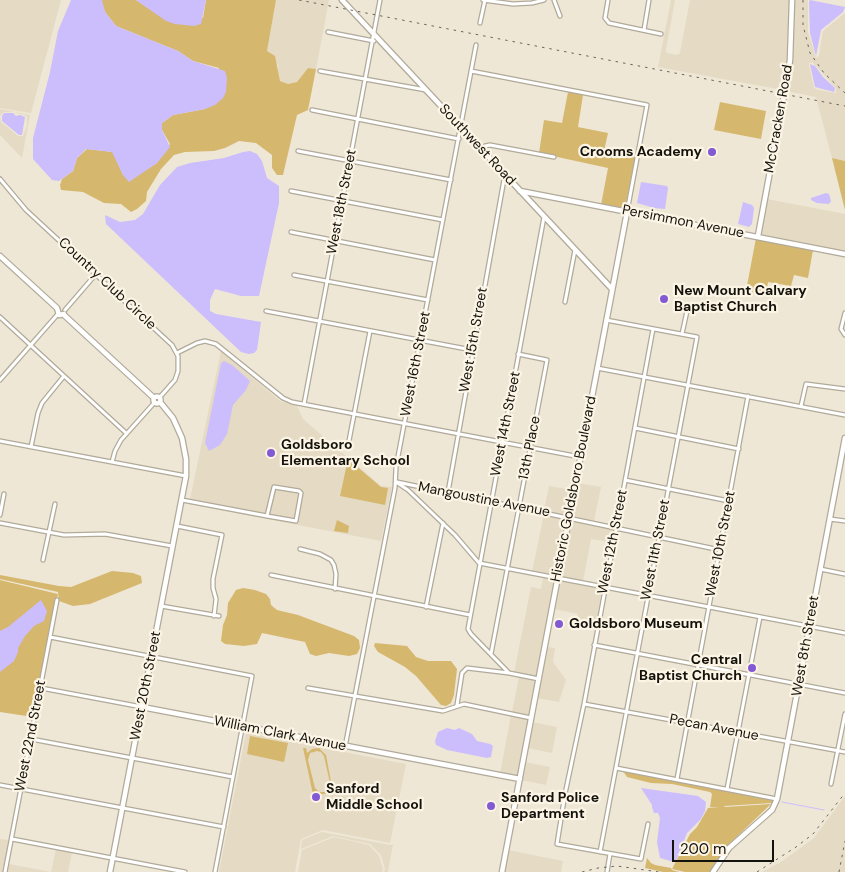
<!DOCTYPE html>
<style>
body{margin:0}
#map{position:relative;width:845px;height:872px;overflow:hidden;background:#eee7d6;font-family:"DM Sans",sans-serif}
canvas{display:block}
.scale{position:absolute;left:672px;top:840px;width:102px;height:22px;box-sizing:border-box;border:2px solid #14120c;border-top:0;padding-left:6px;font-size:15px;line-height:18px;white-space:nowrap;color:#14120c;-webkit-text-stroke:4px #fcf4e4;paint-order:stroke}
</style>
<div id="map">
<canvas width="845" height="872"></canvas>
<div class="scale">200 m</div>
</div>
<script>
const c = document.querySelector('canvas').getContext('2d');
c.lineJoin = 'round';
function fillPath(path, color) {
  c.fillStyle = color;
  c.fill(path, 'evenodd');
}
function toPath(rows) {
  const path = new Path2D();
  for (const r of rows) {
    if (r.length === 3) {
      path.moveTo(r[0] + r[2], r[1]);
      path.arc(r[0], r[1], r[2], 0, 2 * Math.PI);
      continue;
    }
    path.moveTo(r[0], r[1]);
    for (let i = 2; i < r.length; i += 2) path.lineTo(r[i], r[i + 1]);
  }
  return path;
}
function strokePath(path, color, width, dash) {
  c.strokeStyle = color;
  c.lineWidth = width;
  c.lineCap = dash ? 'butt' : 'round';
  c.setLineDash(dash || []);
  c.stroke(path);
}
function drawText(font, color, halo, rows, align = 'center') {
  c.font = font + ' "DM Sans",sans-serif';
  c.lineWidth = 4.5;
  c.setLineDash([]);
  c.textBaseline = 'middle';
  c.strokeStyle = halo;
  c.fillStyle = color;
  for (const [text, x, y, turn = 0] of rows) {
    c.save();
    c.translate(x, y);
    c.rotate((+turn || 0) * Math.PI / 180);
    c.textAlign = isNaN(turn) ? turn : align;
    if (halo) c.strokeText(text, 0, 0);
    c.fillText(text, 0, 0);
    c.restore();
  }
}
fillPath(toPath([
 [0,0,61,0,31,113,0,108],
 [276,0,329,0,316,69,308,68,297,82,288,84,280,81,278,76,278,65,267,51],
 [671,0,675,0,666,50,667,53,677,55,680,53,690,0,790,0,788,60,783,90,658,67],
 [794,0,808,0,808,32,816,58,819,56,823,31,845,13,845,161,832,158,816,97,787,91,792,60],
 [812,62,836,88,836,93,818,90,814,88,809,65,809,63],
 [0,109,30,115,22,158,0,135],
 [4,112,14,112,27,116,27,126,23,136,18,136,1,122,0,116],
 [767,199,845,214,845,252,760,235],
 [221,351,280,401,297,406,303,419,381,486,392,487,381,541,189,504],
 [577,483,601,487,594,521,571,516],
 [549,486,572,490,567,515,544,510],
 [544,514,567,518,556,577,532,572],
 [570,519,614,530,611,542,591,539,583,582,560,578],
 [543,578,555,580,537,677,514,673,531,587,541,589],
 [559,581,602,589,596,624,577,621,578,614,554,609],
 [546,647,555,648,553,662,566,680,559,702,537,698],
 [519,677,536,681,530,715,512,712],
 [511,715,529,719,518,777,500,774],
 [532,722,557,727,552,753,527,748],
 [246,733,406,764,390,843,323,830,301,839,295,872,219,872],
 [525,762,550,767,546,785,521,780],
 [845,796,845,872,762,872,781,862,814,838],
 [322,832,390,845,393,844,388,872,384,872,385,869,381,855,370,844,333,836,301,849,302,840],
 [334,837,369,845,379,856,383,869,382,872,298,872,302,850],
 [10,838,3,872,0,872,0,839,8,840],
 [56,849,72,852,68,872,7,872,9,864,51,872],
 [508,850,563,861,561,872,504,872]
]), '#e5dac3');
fillPath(toPath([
 [101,0,136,0,148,8,203,18,206,0,276,0,267,51,275,56,280,81,288,84,297,82,308,68,316,69,308,110,297,115,283,175,277,175,272,168,272,155,256,143,239,141,225,148,214,151,185,152,174,155,161,169,147,192,146,201,137,209,131,212,121,204,104,203,83,192,61,190,60,185,62,179,73,171,77,158,87,149,113,152,123,175,144,171,157,163,170,144,162,130,162,123,173,115,205,109,219,68,193,61,178,51,116,26,105,12],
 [568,92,583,95,578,127,608,133,604,151,635,157,625,209,601,205,608,168,539,153,544,120,562,123],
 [720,102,766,111,761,139,714,130],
 [832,158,845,161,845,210],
 [756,238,813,250,808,278,794,275,791,286,768,282,766,295,746,291],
 [348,459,381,487,388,488,385,505,340,496],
 [337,520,349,526,348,533,334,531],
 [112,571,133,573,141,576,142,583,90,604,73,606,59,601,58,592,0,579,0,575,59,586,71,587],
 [0,580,58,594,33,717,0,712],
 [243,588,255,590,266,594,270,599,271,605,277,610,298,615,354,636,359,640,360,648,357,654,349,656,329,653,316,656,310,654,305,642,262,633,257,644,244,646,225,644,221,641,223,625,227,615,228,603,236,590],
 [375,643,407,646,416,657,428,661,451,661,457,669,454,695,451,703,446,706,441,705,416,676,405,667,378,652,374,646],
 [250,736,288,743,284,762,247,754],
 [303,748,306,748,307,753,312,749,319,748,326,755,332,787,326,794,316,794,317,799,314,799],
 [317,751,321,752,324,756,330,783,328,789,324,792,319,792,315,788,308,760,310,753],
 [623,771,775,800,770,809,744,832,772,805,772,803,724,806,725,807,771,804,728,845,711,872,685,872,672,869,690,834,697,827,708,808,719,807,710,807,712,794,710,792,672,784,651,783,627,777],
 [647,858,651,863,655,865,671,868,672,870,679,872,663,872,645,868]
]), '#d6b76e');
fillPath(toPath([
 [71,0,102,0,105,12,116,26,178,51,193,61,225,71,227,78,226,92,223,98,215,105,205,109,173,115,162,123,162,130,170,147,157,163,129,182,123,175,112,152,86,149,77,158,73,171,59,181,52,180,33,159,33,138,50,72,58,31],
 [136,0,206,0,201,24,194,26,175,24,166,21],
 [810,0,845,7,843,12,821,30,816,56,810,33,809,2],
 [810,64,815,66,823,77,835,88,834,92,815,87],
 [4,113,13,113,16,116,20,115,25,117,22,135,19,135,2,121,2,116],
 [250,151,257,154,262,161,267,178,279,186,279,203,259,296,241,296,215,289,210,300,210,311,216,314,261,322,257,350,254,353,249,354,241,352,106,224,105,215,120,222,135,220,143,214,160,185,177,167,190,163,224,158,243,152],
 [641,182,667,186,668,188,665,209,654,208,637,203],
 [826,193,829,194,831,201,829,204,817,203,811,200,811,198],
 [743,202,752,205,754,208,752,224,749,227,738,224],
 [224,361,232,365,250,381,246,390,233,405,227,434,220,445,209,451,205,443,221,363],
 [41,600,47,611,44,621,34,626,25,636,18,648,18,652,14,661,0,672,0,631,8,627],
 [447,728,455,730,459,728,472,734,477,741,490,744,493,746,491,757,487,758,447,750,436,745,435,741,438,732],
 [641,788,698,796,706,802,705,811,701,819,687,833,676,861,674,862,660,858,657,842,660,818,658,813,654,813,652,807,652,805]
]), '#ccbdfd');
strokePath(toPath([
 [782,802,824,810]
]), '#ccbdfd', 1);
const minor = toPath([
 [483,0,513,4,532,3,544,0],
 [554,0,560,16],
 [608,0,605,18,609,23,661,34],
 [480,23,485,0],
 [644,30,649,0],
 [328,32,374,41],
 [320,71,426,90],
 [471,71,647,105,627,212],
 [312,110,459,139],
 [481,149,485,146,490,145,554,157],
 [298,151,451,180],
 [0,179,26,210,172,345,178,356,178,371,175,380,160,397],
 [291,191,443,220],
 [291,232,435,260],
 [294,275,428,300],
 [565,302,575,250],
 [65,310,96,274],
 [266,311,472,350],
 [845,313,841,329,845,335],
 [0,317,126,433],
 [682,334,687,311],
 [177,353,197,343,205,341,216,344,283,398,292,402,580,457],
 [597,368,845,415],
 [0,380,58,314],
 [304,404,380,0],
 [801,406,806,384,845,389],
 [635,428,739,449],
 [0,441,186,476],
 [348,446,370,331],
 [31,447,38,413,42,403,64,376],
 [112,462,115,451,121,440,155,402],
 [625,480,729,501],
 [396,482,408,490,455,535,479,563,845,633],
 [397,482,720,550],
 [448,492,505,174],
 [182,500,267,516,296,521,301,493,299,491,274,487,267,516],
 [0,515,4,494],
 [830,519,845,521],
 [0,523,64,535,105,534,172,546],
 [177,526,222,535,213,579,213,588,216,599,214,616],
 [300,549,320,554,331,560,334,565,336,574,335,589],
 [43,560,55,504],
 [820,569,845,574],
 [271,575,470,615],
 [161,606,219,616],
 [426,607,443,523],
 [50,637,252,676,215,872],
 [594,645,845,693],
 [491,654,547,360,518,354],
 [509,673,471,634,468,629,544,217],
 [41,688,142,707],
 [308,688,443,711,464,704,531,718],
 [584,704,845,752],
 [457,705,462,673,467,668,509,673,539,679],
 [31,739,233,777],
 [345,747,395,488,396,467,476,45],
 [616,768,777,799],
 [677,779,748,396],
 [831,784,845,714],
 [0,785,224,827],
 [727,789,760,617],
 [648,824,641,859,557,844,565,794,584,704,653,329],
 [12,839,185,872],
 [600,852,697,337,606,320],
 [5,872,57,600],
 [607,872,610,854]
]);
const tertiary = toPath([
 [342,0,612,289],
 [520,191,845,254],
 [758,236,788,74,790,60,792,0],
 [0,256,57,308,59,315,64,314],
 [64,315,154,398],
 [157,400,3.5],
 [142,707,520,779],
 [110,872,186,476,186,459,182,438,173,418,160,402],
 [502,872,627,212],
 [713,872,729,848,772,810,777,799,845,438]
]);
strokePath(minor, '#b1aa9a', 5.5);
strokePath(tertiary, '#b1aa9a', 7);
strokePath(minor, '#fff', 3);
strokePath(tertiary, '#fff', 4.5);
strokePath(toPath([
 [299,0,845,106],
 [803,0,803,25,810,53,824,73,845,93],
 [582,872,598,868,617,866,659,872],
 [757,872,796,847,813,834,845,793],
 [839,872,845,841]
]), '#686459', 1, [2.5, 5]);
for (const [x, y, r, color] of [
 [712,152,5,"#825ad4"],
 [664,299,5,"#825ad4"],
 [271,453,5,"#825ad4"],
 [559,624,5,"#825ad4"],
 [752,668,5,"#825ad4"],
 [316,797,5,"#825ad4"],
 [491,806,5,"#825ad4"]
]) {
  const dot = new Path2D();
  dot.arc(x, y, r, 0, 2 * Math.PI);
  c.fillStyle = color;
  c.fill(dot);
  strokePath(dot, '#fcf4e4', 2);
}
drawText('14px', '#14120c', '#fcf4e4', [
 ["McCracken Road",779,119,-80],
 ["Southwest Road",477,145,47],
 ["West 18th Street",342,202,-79],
 ["Persimmon Avenue",683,222,11],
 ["Country Club Circle",107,284,43],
 ["West 15th Street",474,340,-80],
 ["West 16th Street",416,364,-79],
 ["West 14th Street",506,424,-79],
 ["13th Place",530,448,-79],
 ["Historic Goldsboro Boulevard",574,489,-79],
 ["Mangoustine Avenue",484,500,11],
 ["West 12th Street",613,542,-79],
 ["West 10th Street",721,544,-79],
 ["West 11th Street",656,550,-79],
 ["West 8th Street",806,646,-80],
 ["West 20th Street",146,686,-79],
 ["Pecan Avenue",714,728,11],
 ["William Clark Avenue",280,734,11],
 ["West 22nd Street",31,736,-79]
]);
drawText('bold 14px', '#14120c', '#fcf4e4', [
 ["Crooms Academy",702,152,"right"],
 ["New Mount Calvary",674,291],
 ["Baptist Church",674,307],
 ["Goldsboro",281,445],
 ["Elementary School",281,461],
 ["Goldsboro Museum",569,624],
 ["Central",742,660,"right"],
 ["Baptist Church",742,676,"right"],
 ["Sanford",326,789],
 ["Middle School",326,805],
 ["Sanford Police",501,798],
 ["Department",501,814]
], 'left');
</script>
